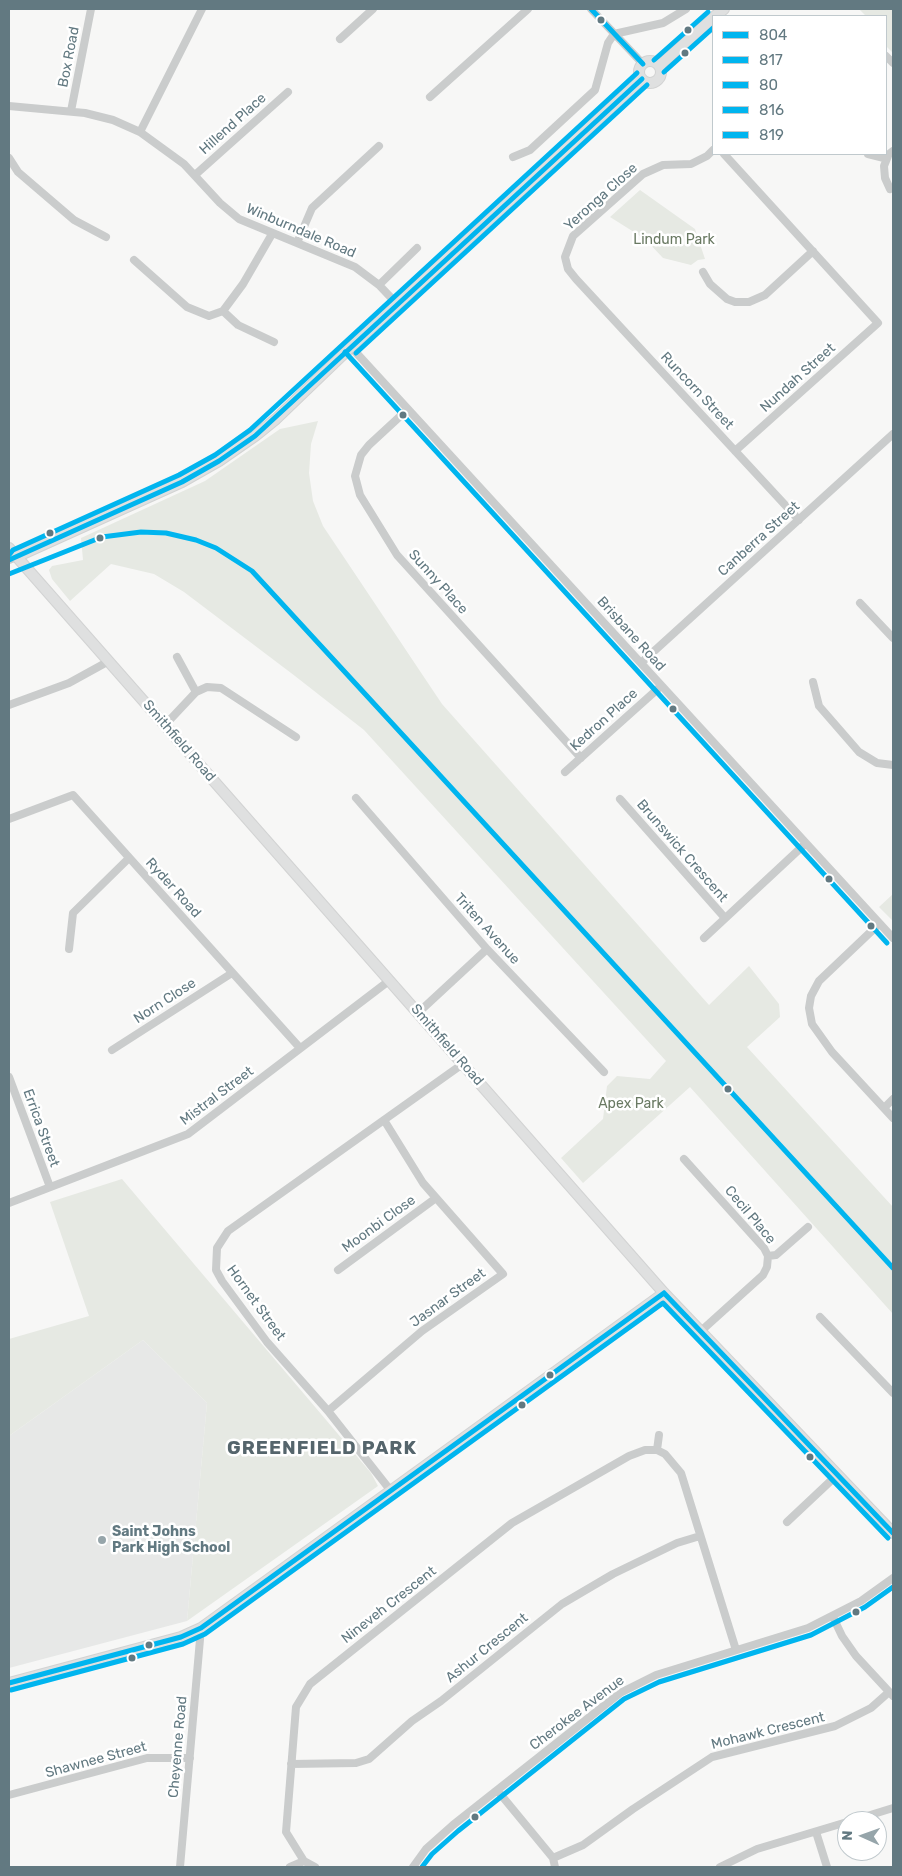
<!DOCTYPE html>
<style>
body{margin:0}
#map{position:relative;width:902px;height:1876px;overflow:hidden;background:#f7f7f6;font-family:Rubik,sans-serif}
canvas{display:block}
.frame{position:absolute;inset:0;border:10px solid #627981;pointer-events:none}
.legend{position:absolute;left:712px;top:15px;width:175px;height:140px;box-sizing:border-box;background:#fff;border:1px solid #c0c9cd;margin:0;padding:6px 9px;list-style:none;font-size:15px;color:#627981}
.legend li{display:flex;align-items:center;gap:10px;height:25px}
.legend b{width:25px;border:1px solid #c0c9cd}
.north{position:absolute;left:837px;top:1811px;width:50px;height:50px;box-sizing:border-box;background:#fff;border:1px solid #c0c9cd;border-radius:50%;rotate:272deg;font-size:14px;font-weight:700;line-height:20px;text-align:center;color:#627981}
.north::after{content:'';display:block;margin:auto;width:18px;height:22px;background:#96a5aa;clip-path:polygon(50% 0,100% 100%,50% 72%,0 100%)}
</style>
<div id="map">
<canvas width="902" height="1876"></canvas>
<div class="frame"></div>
<ul class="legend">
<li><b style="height:6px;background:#00b5ef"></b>804</li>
<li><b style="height:6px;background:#00b5ef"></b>817</li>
<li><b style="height:6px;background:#00b5ef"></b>80</li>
<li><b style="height:6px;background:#00b5ef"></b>816</li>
<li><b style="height:6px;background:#00b5ef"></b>819</li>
</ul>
<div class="north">N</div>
</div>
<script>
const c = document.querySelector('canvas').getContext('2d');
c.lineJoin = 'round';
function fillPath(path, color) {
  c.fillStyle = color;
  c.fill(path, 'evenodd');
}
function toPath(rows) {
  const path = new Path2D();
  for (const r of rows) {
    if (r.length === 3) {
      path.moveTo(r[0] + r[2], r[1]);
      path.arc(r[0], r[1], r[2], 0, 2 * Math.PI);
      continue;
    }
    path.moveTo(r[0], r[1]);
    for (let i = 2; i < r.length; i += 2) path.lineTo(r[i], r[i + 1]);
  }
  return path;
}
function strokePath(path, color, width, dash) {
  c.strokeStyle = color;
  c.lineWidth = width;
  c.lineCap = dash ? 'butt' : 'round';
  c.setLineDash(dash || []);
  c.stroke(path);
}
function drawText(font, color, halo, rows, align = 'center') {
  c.font = font + ' Rubik,sans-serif';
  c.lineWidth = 5;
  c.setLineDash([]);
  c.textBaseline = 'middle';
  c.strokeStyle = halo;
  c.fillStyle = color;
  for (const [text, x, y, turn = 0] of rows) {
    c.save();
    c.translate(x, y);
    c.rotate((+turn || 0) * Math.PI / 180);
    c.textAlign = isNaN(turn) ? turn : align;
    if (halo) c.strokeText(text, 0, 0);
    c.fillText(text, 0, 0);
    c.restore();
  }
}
fillPath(toPath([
 [143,1340,207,1403,187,1621,9,1668,9,1436]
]), '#e7e8e7');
fillPath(toPath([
 [859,9,893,9,893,53,886,46,886,16,866,16],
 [640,190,695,229,705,259,698,260,691,265,663,258,645,239,610,217],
 [318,421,311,444,309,473,313,501,323,526,442,704,709,1005,749,966,779,1004,780,1017,747,1047,893,1207,893,1314,690,1087,583,1183,561,1158,603,1119,607,1086,617,1076,650,1079,666,1061,364,730,295,676,184,592,154,574,111,564,70,601,52,579,49,570,52,566,83,560,81,538,205,481,280,429],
 [893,894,893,921,879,907],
 [122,1179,371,1473,378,1486,187,1621,207,1403,143,1340,9,1436,9,1339,89,1316,50,1202]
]), '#e6e9e3');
const major = toPath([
 [715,16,724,9],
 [650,72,11],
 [659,66,713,18],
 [9,548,664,1293,893,1533],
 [16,557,182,482,219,461,255,436,276,419,351,347,642,79],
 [9,1683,181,1637,201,1628,664,1293]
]);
strokePath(major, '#d2d3d3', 12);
strokePath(toPath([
 [591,9,643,64],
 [614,34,663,23,686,9],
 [340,39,373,9],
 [886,56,893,63],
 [430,97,528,9],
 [9,106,85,113,113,120,140,132,184,164,220,203,239,219,355,267,379,285,397,304],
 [71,111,91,9],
 [140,132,202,9],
 [713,150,707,156,691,164,663,165,643,174,573,236,565,257,568,269,576,279,799,520],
 [724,154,878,323,735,451],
 [868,154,884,158,893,151],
 [888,156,884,166,885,178,890,189],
 [513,157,530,150,595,90,608,43,614,34],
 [9,158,18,172,74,220,106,237],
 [195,175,288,92],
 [297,243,312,208,379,146],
 [134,260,187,307,209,316,223,311,243,284,272,234],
 [703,272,710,284,727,299,735,302,749,302,765,295,813,251],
 [379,285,417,248],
 [223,311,238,325,274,342],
 [351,347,893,938],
 [408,409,369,445,361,455,355,476,360,495,397,555,581,758],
 [9,560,16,557],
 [860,603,893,638],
 [177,657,196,692],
 [641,663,893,434],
 [813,682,819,706,859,752,877,763,893,765],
 [9,705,69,683,109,661],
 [165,725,196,692,207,687,221,688,296,737],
 [565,772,661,686],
 [356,798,487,949,604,1072],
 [620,799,725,918],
 [9,819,73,795,300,1048],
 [879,924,819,981,811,996,809,1008,812,1024,832,1052,893,1118],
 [704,938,805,844],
 [69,949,73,913,129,858],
 [419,1012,487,949],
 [112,1050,232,973],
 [9,1077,50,1187],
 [884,1108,893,1099],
 [684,1159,764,1248,768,1256,767,1267,763,1275,701,1331],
 [9,1203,188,1134,390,980],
 [768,1256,776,1255,808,1227],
 [338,1270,436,1198],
 [820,1317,893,1393],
 [328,1411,422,1331,503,1274,423,1183,384,1120],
 [657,1450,659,1435],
 [391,1491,328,1411,267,1342,222,1281,216,1270,217,1248,228,1231,464,1063],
 [787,1522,837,1475],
 [833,1617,842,1636,856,1656,893,1696],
 [291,1764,356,1763,369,1759,412,1721,441,1701,562,1604,613,1574,677,1543,700,1536],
 [497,1790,553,1858,555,1867],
 [9,1795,147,1758,190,1758],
 [851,1821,893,1808],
 [816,1832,827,1867],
 [553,1858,583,1845,633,1809,712,1757,835,1726,871,1708,889,1692],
 [180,1867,201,1628],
 [290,1867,304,1861],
 [315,1867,304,1861,286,1832,296,1707,310,1684,512,1523,629,1456,645,1450,657,1450,665,1454,681,1473,736,1650],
 [413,1867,426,1849,453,1825,620,1693,656,1675,808,1628,861,1601,893,1578],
 [720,1867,757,1849,847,1822]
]), '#cacccc', 8);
strokePath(major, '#dfe0e0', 10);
strokePath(toPath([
 [591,9,643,64],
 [9,560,182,482,219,461,255,436,642,79],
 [664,1293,893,1533],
 [9,1683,181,1637,201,1628,664,1293]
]), '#00b5ef', 5);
strokePath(toPath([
 [664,72,713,28],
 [345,352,887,943],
 [356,353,647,85]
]), '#00b5ef', 5);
strokePath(toPath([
 [9,574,102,537,141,532,166,533,196,540,216,548,252,571,893,1268]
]), '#00b5ef', 5);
strokePath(toPath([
 [11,1690,183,1644,205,1634,663,1303,888,1538],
 [422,1867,432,1854,458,1831,624,1699,659,1682,811,1635,865,1607,893,1587]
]), '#00b5ef', 5);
strokePath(toPath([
 [654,60,708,12],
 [9,555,13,550,179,475,215,455,250,430,637,73]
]), '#00b5ef', 5);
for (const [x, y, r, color] of [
 [601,20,4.5,"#627981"],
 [688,30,4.5,"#627981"],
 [685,53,4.5,"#627981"],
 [403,415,4.5,"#627981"],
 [50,533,4.5,"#627981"],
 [100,538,4.5,"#627981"],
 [673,709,4.5,"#627981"],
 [829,879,4.5,"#627981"],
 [871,926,4.5,"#627981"],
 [728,1089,4.5,"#627981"],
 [550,1375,4.5,"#627981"],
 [522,1405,4.5,"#627981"],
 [810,1457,4.5,"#627981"],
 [102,1540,5,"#96a5aa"],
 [856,1612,4.5,"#627981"],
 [149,1645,4.5,"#627981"],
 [132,1658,4.5,"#627981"],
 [475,1817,4.5,"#627981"]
]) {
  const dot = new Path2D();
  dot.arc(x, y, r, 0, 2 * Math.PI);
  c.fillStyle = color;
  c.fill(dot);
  strokePath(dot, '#fff', 2);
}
drawText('14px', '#627981', '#fff', [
 ["Box Road",69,57,-79],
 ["Hillend Place",233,124,-42],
 ["Yeronga Close",601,197,-42],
 ["Winburndale Road",301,231,23],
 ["Nundah Street",798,378,-42],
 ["Runcorn Street",697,391,47],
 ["Canberra Street",759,539,-42],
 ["Sunny Place",438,582,48],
 ["Brisbane Road",631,634,48],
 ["Kedron Place",604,720,-42],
 ["Smithfield Road",179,741,49],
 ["Brunswick Crescent",682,851,49],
 ["Ryder Road",173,888,48],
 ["Triten Avenue",487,929,48],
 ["Norn Close",165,1001,-33],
 ["Smithfield Road",447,1045,49],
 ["Mistral Street",217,1096,-37],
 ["Errica Street",41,1128,70],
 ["Cecil Place",750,1215,50],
 ["Moonbi Close",379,1224,-36],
 ["Jasnar Street",448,1298,-36],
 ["Hornet Street",256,1303,54],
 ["Nineveh Crescent",389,1605,-38],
 ["Ashur Crescent",487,1648,-39],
 ["Cherokee Avenue",577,1713,-37],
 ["Mohawk Crescent",768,1731,-14],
 ["Cheyenne Road",178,1747,-85],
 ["Shawnee Street",96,1760,-15]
]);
drawText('14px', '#697962', '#fff', [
 ["Lindum Park",674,240],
 ["Apex Park",631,1104]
]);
drawText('bold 14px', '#627981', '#fff', [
 ["Saint Johns",112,1532],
 ["Park High School",112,1548]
], 'left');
c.letterSpacing = '1px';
drawText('bold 19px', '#55656c', '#fff', [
 ["GREENFIELD PARK",322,1449]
]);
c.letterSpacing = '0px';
</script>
